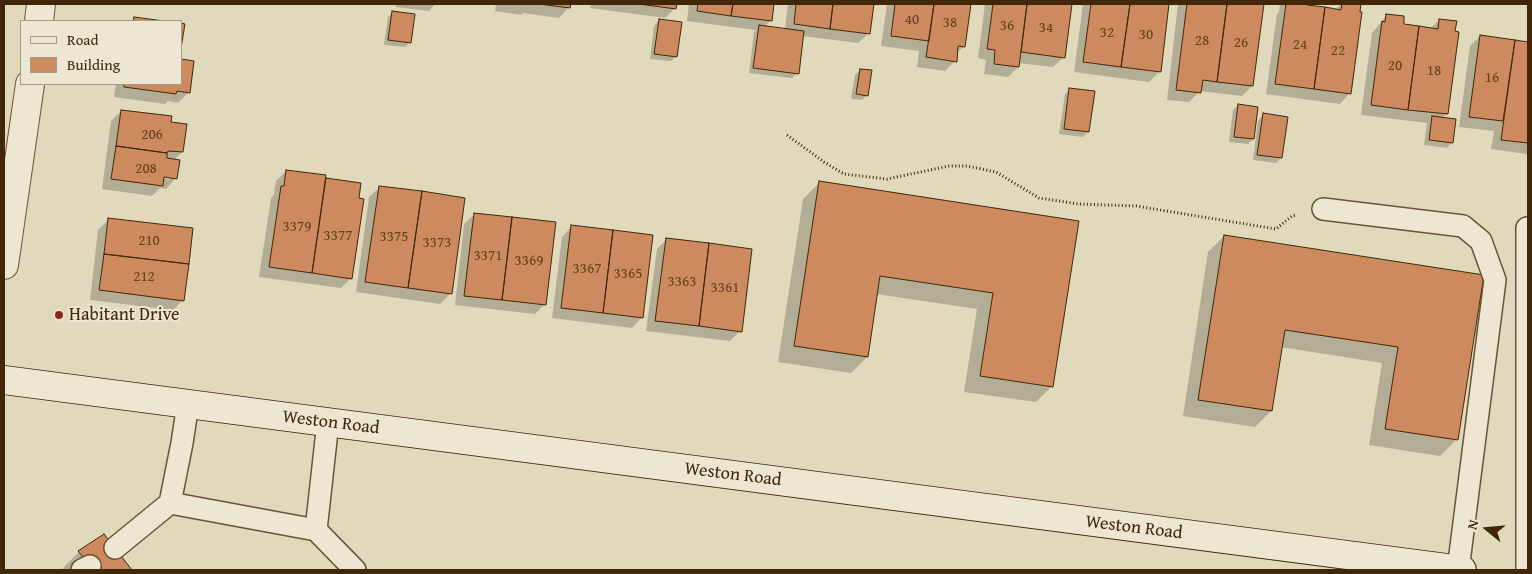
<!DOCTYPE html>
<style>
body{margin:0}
#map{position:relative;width:1532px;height:574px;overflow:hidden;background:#e1d9bc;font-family:"Gentium Book Plus",serif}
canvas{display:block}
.frame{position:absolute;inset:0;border:5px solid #412708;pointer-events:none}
.legend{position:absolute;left:20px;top:20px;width:162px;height:65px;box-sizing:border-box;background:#ece6d3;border:1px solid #a89a82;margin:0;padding:6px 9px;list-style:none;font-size:15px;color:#412708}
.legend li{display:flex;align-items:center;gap:10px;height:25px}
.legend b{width:25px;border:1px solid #a89a82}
.north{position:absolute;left:1462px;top:504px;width:50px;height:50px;-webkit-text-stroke:4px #ece6d3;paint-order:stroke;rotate:287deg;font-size:14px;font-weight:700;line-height:20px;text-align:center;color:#412708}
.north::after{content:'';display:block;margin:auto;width:18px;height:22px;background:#412708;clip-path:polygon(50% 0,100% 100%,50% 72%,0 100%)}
</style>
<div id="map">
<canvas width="1532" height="574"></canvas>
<div class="frame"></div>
<ul class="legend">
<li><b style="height:6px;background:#ece6d3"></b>Road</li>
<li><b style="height:14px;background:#cc8a5e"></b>Building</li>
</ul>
<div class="north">N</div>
</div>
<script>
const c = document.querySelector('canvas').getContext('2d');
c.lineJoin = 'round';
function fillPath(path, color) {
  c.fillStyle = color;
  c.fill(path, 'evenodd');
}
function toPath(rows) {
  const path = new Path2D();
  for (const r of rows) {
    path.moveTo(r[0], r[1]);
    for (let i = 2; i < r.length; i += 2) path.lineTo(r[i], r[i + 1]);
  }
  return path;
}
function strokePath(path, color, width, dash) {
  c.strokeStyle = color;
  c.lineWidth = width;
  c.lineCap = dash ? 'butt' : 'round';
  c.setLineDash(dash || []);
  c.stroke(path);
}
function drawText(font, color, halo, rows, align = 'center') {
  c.font = font + ' "Gentium Book Plus",serif';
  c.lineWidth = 4;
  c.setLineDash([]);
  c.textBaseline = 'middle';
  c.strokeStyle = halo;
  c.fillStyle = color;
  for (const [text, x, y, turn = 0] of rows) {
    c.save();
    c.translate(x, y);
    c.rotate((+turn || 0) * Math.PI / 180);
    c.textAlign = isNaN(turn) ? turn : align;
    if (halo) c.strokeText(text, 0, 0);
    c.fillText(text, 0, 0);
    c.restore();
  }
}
fillPath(toPath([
 [396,4,435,4,429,11,396,7],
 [496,4,570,4,569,7,559,18,523,13,521,15,495,11],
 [591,4,676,4,675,8,665,18,590,8],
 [689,4,773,4,771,20,764,27,785,30,788,4,873,4,869,33,858,43,802,36,798,73,792,78,749,73,754,32,756,30,687,21],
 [887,4,970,4,964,46,956,54,955,61,945,71,917,67,919,51,881,46],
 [985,4,1071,4,1064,57,1053,67,1018,63,1018,67,1008,77,984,74,986,60,978,58],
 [1083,4,1168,4,1160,71,1149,82,1074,72],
 [1178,4,1263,4,1252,86,1242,96,1200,91,1189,102,1167,100],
 [1280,4,1306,4,1306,6,1335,10,1341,4,1360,4,1350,93,1340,104,1266,94,1277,14,1279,12],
 [393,12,410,42,405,47,384,45,388,17],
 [1387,15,1402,25,1430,29,1439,20,1447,114,1442,118,1452,142,1447,148,1424,145,1427,123,1361,115,1372,33],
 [659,20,676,56,671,61,650,59,654,26],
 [1480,36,1528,43,1528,153,1527,154,1491,149,1494,131,1459,127,1470,46],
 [860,70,867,95,862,100,851,99,855,75],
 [116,84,181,84,188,93,178,103,168,101,165,104,114,97],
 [1070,89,1088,132,1083,137,1059,134,1065,94],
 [1238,105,1256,108,1253,139,1248,144,1229,142,1233,110],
 [121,111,170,123,182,152,174,160,176,178,166,189,160,188,152,196,102,189,111,121],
 [158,175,169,177,169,179,158,178],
 [1263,115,1281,158,1276,163,1253,160,1258,120],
 [286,171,360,184,351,278,341,288,259,277,271,198,274,194,276,181],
 [819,183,1077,222,1052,386,1036,402,964,392,977,309,876,294,867,357,851,373,778,362,803,199],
 [380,187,451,293,440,304,356,292,369,197],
 [475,214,545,304,535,314,455,305,464,224],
 [109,219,183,300,173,310,90,300,98,230],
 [572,226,642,317,632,328,552,318,562,237],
 [1224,236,1482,276,1456,440,1440,456,1369,445,1382,363,1281,347,1271,411,1255,427,1183,416,1208,252],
 [667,239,740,331,730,341,646,331,657,249],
 [104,535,131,570,64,570,63,568,79,552]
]), '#0003');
const building = toPath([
 [539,4,571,4,570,8,539,4],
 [639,4,677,4,676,9,639,4],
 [698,4,733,4,731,16,697,11,698,4],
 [733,4,774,4,772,21,731,16,733,4],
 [796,4,833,4,830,29,794,24,796,4],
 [833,4,874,4,870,34,830,29,833,4],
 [895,4,934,4,929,41,891,36,895,4],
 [934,4,971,4,965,47,958,46,957,62,926,57,934,4],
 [993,4,1027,4,1019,67,994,64,995,50,987,49,993,4],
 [1027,4,1072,4,1065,58,1021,52,1027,4],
 [1091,4,1130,4,1121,67,1083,62,1091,4],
 [1130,4,1169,4,1161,72,1121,67,1130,4],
 [1187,4,1227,4,1217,82,1203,80,1201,93,1176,90,1187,4],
 [1227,4,1264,4,1253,86,1217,82,1227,4],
 [1286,4,1308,4,1307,5,1325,7,1314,89,1275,84,1286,4],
 [1342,4,1361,4,1360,12,1362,12,1351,94,1314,89,1325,7,1341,10,1342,4],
 [392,11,415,14,411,43,388,40,392,11],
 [1386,14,1404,16,1404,24,1419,26,1408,110,1371,105,1382,21,1385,22,1386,14],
 [134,17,164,21,133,21,134,17],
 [659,19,682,22,677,57,654,54,659,19],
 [1439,19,1457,21,1455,31,1459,32,1448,114,1408,110,1419,26,1438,29,1439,19],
 [181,23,185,24,181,48,181,23],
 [759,25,804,31,799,74,753,68,759,25],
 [1480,35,1515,40,1503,121,1469,117,1480,35],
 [1515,40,1528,42,1528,143,1501,140,1515,40],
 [181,59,194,61,190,93,177,91,176,94,124,87,124,84,181,84,181,59],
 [860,69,872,70,868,96,856,94,860,69],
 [1069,88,1095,91,1089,132,1064,129,1069,88],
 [1238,104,1258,107,1254,139,1234,137,1238,104],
 [121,110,172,116,171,122,187,124,183,152,168,151,167,153,116,146,121,110],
 [1263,113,1288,117,1282,158,1257,155,1263,113],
 [1432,116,1456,119,1453,143,1429,140,1432,116],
 [116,146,167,153,167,158,180,160,177,179,164,177,163,186,111,179,116,146],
 [286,170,326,175,312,273,269,267,281,186,284,186,286,170],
 [326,178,361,183,359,198,364,199,352,279,312,273,326,178],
 [819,181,1079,221,1053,387,980,376,993,293,880,276,868,357,794,346,819,181],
 [379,186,422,191,408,288,365,282,379,186],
 [422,191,465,198,452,294,408,288,422,191],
 [474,213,512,217,502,300,464,296,474,213],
 [512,217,556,222,546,305,502,300,512,217],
 [108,218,193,228,189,264,104,254,108,218],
 [571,225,613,230,603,313,561,308,571,225],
 [613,230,653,235,643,318,603,313,613,230],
 [1224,235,1484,275,1458,440,1385,429,1398,347,1285,330,1272,411,1198,400,1224,235],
 [666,238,709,243,699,326,655,321,666,238],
 [709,243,752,249,742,332,699,326,709,243],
 [104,254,189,264,184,301,99,290,104,254],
 [104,534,132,570,93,570,78,551,104,534]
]);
fillPath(building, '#cc8a5e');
strokePath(building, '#412708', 1);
const service = toPath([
 [1323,209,1463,226,1481,241,1495,280,1458,570],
 [170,503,316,530,355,570],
 [316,530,328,422],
 [115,548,170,503,182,443,188,404],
 [82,570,90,566],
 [1527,570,1527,228]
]);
const minor = toPath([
 [39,21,41,4],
 [4,265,30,84]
]);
const secondary = toPath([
 [4,380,1462,570]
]);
strokePath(service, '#695435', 24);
strokePath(minor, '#695435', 30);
strokePath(secondary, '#412708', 30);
strokePath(toPath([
 [787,135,824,162,844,174,887,179,949,166,967,166,996,172,1039,198,1079,204,1136,206,1276,229,1292,216,1296,215]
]), '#412708', 3, [1, 2.5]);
strokePath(service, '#ece6d3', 21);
strokePath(minor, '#ece6d3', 28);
strokePath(secondary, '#ece6d3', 28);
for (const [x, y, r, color] of [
 [59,315,5,"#8f2418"]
]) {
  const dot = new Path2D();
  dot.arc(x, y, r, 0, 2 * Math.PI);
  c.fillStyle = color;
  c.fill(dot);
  strokePath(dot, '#ece6d3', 2);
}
drawText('15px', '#64401e', null, [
 ["40",912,20],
 ["38",950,23],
 ["36",1007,26],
 ["34",1046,28],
 ["32",1107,33],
 ["30",1146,35],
 ["28",1202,41],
 ["26",1241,43],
 ["24",1300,45],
 ["22",1338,51],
 ["20",1395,66],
 ["18",1434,71],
 ["16",1492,78],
 ["206",152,135],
 ["208",146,169],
 ["3379",297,227],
 ["3377",338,236],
 ["3375",394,237],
 ["210",149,241],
 ["3373",437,243],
 ["3371",488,256],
 ["3369",529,261],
 ["3367",587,269],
 ["3365",628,274],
 ["212",144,277],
 ["3363",682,282],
 ["3361",725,288]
]);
drawText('18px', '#412708', '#ece6d3', [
 ["Habitant Drive",69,315]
], 'left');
drawText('18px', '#412708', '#ece6d3', [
 ["Weston Road",331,423,7],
 ["Weston Road",733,475,7],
 ["Weston Road",1134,528,7]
]);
</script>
